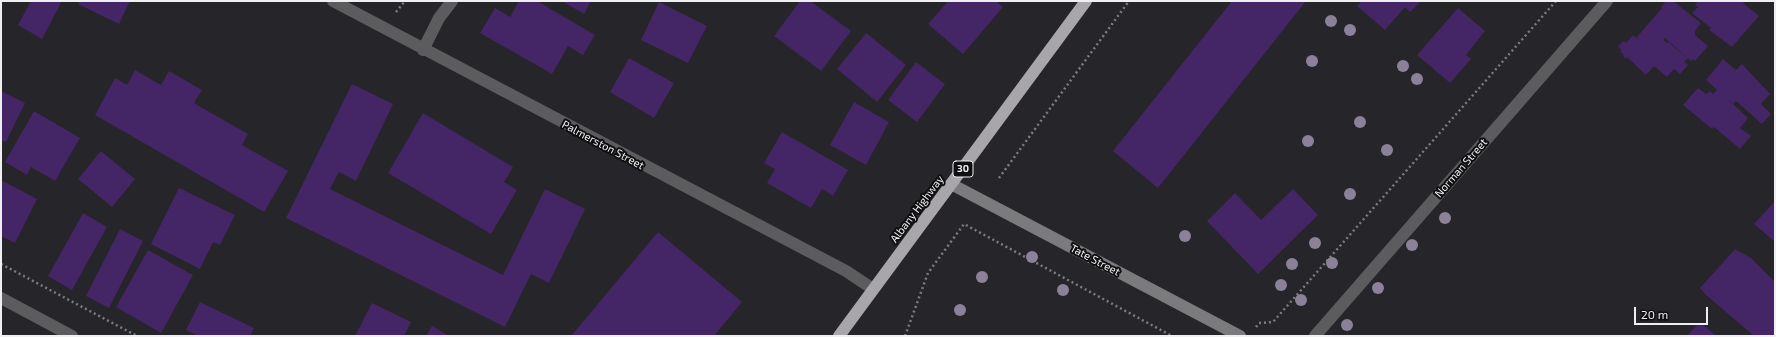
<!DOCTYPE html>
<style>
body{margin:0}
#map{position:relative;width:1776px;height:337px;overflow:hidden;background:#262529;font-family:"Exo 2",sans-serif}
canvas{display:block}
.frame{position:absolute;inset:0;border:2px solid #f0eff1;pointer-events:none}
.scale{position:absolute;left:1634px;top:307px;width:74px;height:18px;box-sizing:border-box;border:2px solid #f0eff1;border-top:0;padding-left:5px;font-size:12px;line-height:14px;white-space:nowrap;color:#f0eff1;-webkit-text-stroke:3px #0f0e10;paint-order:stroke}
</style>
<div id="map">
<canvas width="1776" height="337"></canvas>
<div class="frame"></div>
<div class="scale">20 m</div>
</div>
<script>
const c = document.querySelector('canvas').getContext('2d');
c.lineJoin = 'round';
function fillPath(path, color) {
  c.fillStyle = color;
  c.fill(path, 'evenodd');
}
function toPath(rows) {
  const path = new Path2D();
  for (const r of rows) {
    path.moveTo(r[0], r[1]);
    for (let i = 2; i < r.length; i += 2) path.lineTo(r[i], r[i + 1]);
  }
  return path;
}
function strokePath(path, color, width, dash) {
  c.strokeStyle = color;
  c.lineWidth = width;
  c.lineCap = dash ? 'butt' : 'round';
  c.setLineDash(dash || []);
  c.stroke(path);
}
function drawText(font, color, halo, rows, align = 'center') {
  c.font = font + ' "Exo 2",sans-serif';
  c.lineWidth = 4;
  c.setLineDash([]);
  c.textBaseline = 'middle';
  c.strokeStyle = halo;
  c.fillStyle = color;
  for (const [text, x, y, turn = 0] of rows) {
    c.save();
    c.translate(x, y);
    c.rotate((+turn || 0) * Math.PI / 180);
    c.textAlign = isNaN(turn) ? turn : align;
    if (halo) c.strokeText(text, 0, 0);
    c.fillText(text, 0, 0);
    c.restore();
  }
}
fillPath(toPath([
 [31,1,62,1,42,39,18,25],
 [80,1,130,1,119,24,78,4],
 [519,1,537,1,595,35,583,55,568,46,552,74,480,33,495,8,510,17],
 [562,1,591,1,584,14],
 [800,1,810,1,851,31,821,71,774,36],
 [948,1,996,1,1003,7,963,54,928,24],
 [1232,1,1306,1,1158,188,1113,151],
 [1362,1,1421,1,1410,12,1405,7,1385,30,1357,6],
 [1666,1,1673,1,1701,23,1695,31,1695,35,1708,46,1695,61,1693,59,1691,61,1688,58,1684,62,1688,65,1680,74,1674,69,1667,77,1654,66,1646,75,1627,57,1626,59,1623,56,1624,55,1620,51,1622,50,1618,47,1623,41,1626,43,1633,35,1636,38,1662,8,1661,7],
 [1665,38,1686,57,1668,42,1667,43,1663,40],
 [1698,1,1745,1,1743,3,1759,16,1732,47,1709,30,1711,28,1692,13,1698,7,1695,5],
 [659,2,707,26,688,63,641,40],
 [1458,8,1485,31,1466,55,1471,59,1450,83,1417,55],
 [866,33,906,65,877,102,837,69],
 [629,58,674,83,654,118,610,92],
 [1723,59,1736,70,1742,64,1770,94,1761,104,1771,114,1762,124,1736,101,1734,104,1728,99,1748,118,1740,128,1751,136,1740,149,1714,127,1712,129,1683,105,1698,88,1706,94,1710,91,1713,94,1717,90,1706,80],
 [916,62,945,84,917,122,888,100],
 [135,70,161,85,169,71,202,90,194,103,248,134,242,145,288,171,264,212,95,115,115,78,127,85],
 [352,84,393,104,356,181,339,172,330,189,503,275,545,189,585,209,549,283,531,274,505,327,286,218],
 [1,91,25,103,6,142,1,140],
 [854,102,889,122,866,165,830,145],
 [34,111,80,138,55,181,31,167,27,175,5,162],
 [423,113,513,167,504,182,517,190,491,234,388,173],
 [782,132,848,170,833,196,822,189,811,208,767,183,775,169,764,163],
 [101,151,135,179,112,207,78,179],
 [1,180,37,199,15,243,1,236],
 [179,188,235,215,220,245,213,242,200,269,151,244],
 [1293,189,1318,215,1258,274,1207,221,1235,193,1261,220],
 [1775,201,1775,242,1754,224],
 [83,213,107,227,72,290,48,276],
 [120,229,143,241,109,308,86,296],
 [658,232,742,302,714,336,571,336],
 [1735,249,1751,258,1775,282,1775,336,1754,336,1706,295,1700,288],
 [148,250,193,275,161,333,116,307],
 [200,302,254,328,250,336,198,336,186,330],
 [372,303,411,322,404,336,355,336],
 [1700,322,1716,336,1687,336],
 [432,326,449,336,426,336]
]), '#442565');
strokePath(toPath([
 [396,12,405,1],
 [999,178,1129,1],
 [1,264,137,336],
 [1256,327,1259,323,1273,322,1556,1],
 [905,336,928,273,964,224,1172,336]
]), '#7d7c7f', 2.5, [2, 3]);
strokePath(toPath([
 [333,1,846,271,873,289],
 [423,50,439,18,452,1],
 [1,298,72,336],
 [1315,336,1607,1]
]), '#5c5b5e', 12);
strokePath(toPath([
 [951,184,1240,336]
]), '#7b7a7d', 12);
strokePath(toPath([
 [839,336,1086,1]
]), '#a8a6ab', 12);
c.fillStyle = '#8b8199';
for (const [x, y] of [
 [1331,21],
 [1350,30],
 [1312,61],
 [1403,66],
 [1417,79],
 [1360,122],
 [1308,141],
 [1387,150],
 [1350,194],
 [1445,218],
 [1185,236],
 [1315,243],
 [1412,245],
 [1032,257],
 [1332,263],
 [1292,264],
 [982,277],
 [1281,285],
 [1378,288],
 [1063,290],
 [1301,300],
 [960,310],
 [1347,325]
]) {
  c.beginPath();
  c.arc(x, y, 6, 0, 2 * Math.PI);
  c.fill();
}
for (const [x, y, w] of [
 [963,169,20]
]) {
  const box = new Path2D();
  box.roundRect(x - w / 2, y - 8, w, 16, 3);
  c.fillStyle = '#0f0e10';
  c.fill(box);
  strokePath(box, '#f0eff1', 1);
}
drawText('bold 10px', '#f0eff1', null, [
 ["30",963,169]
]);
drawText('11px', '#f0eff1', '#0f0e10', [
 ["Palmerston Street",603,145,28],
 ["Norman Street",1461,168,-49],
 ["Albany Highway",917,209,-53],
 ["Tate Street",1095,260,28]
]);
</script>
